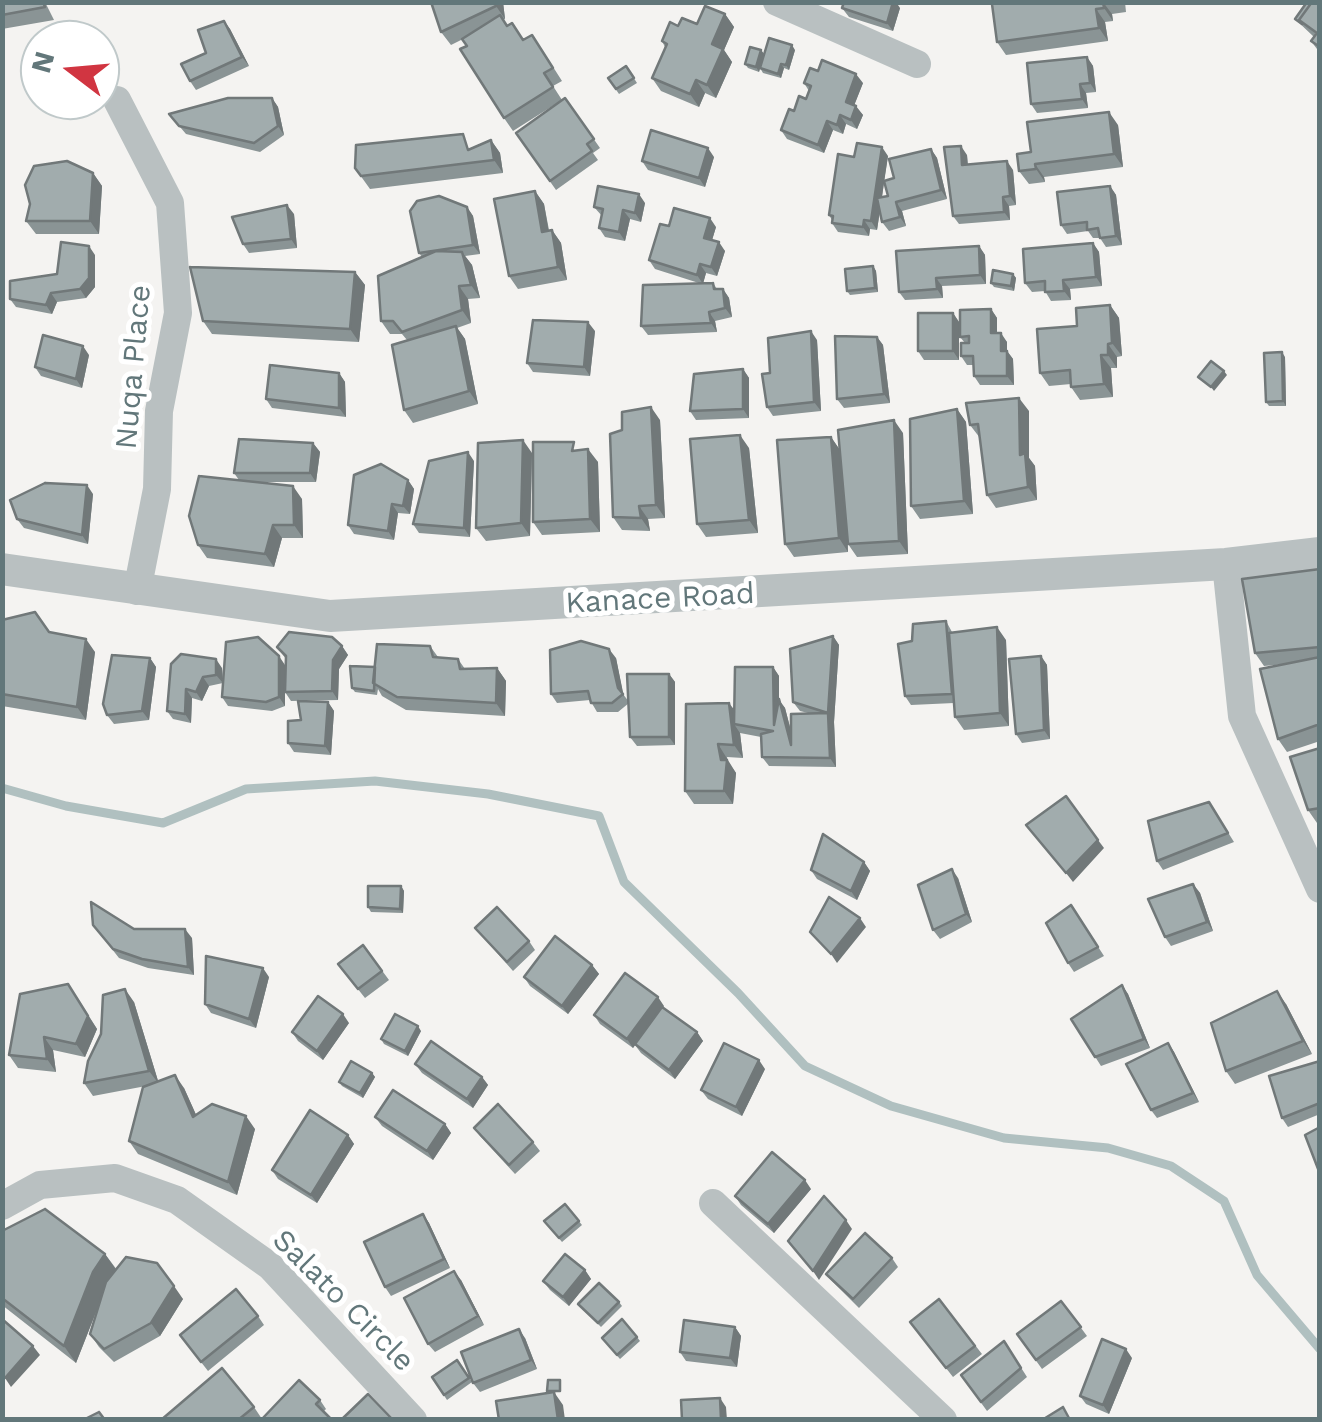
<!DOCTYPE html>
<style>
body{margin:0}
#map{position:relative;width:1322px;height:1422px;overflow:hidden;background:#f4f3f1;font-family:"Work Sans",sans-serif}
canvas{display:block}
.frame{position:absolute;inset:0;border:5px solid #62777a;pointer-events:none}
.north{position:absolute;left:20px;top:20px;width:100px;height:100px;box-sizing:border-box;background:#fff;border:2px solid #c0c9ca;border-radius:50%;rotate:286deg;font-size:28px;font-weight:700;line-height:40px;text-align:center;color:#62777a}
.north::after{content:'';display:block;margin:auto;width:35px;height:45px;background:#d13541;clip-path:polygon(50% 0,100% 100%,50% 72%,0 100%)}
</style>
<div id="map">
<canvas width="1322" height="1422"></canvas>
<div class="frame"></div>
<div class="north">N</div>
</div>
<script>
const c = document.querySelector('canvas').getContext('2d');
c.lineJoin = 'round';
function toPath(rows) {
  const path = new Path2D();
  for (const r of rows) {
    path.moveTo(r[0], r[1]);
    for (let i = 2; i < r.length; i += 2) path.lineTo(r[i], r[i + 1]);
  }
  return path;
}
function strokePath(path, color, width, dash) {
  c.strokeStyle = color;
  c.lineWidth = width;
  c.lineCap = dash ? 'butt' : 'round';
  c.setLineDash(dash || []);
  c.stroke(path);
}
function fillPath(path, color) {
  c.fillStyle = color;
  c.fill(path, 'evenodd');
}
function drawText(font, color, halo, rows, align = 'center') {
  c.font = font + ' "Work Sans",sans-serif';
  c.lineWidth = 10;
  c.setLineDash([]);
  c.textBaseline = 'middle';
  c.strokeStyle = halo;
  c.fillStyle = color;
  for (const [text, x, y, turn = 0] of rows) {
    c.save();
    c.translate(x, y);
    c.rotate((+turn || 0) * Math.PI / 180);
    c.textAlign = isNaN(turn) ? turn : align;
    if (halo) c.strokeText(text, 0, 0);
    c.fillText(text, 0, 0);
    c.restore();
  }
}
strokePath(toPath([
 [2,788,66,806,163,823,246,789,375,781,488,794,599,816,624,882,738,993,805,1066,891,1106,1004,1138,1108,1148,1171,1166,1224,1201,1257,1275,1320,1349]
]), '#b0c0c0', 9);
strokePath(toPath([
 [777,2,917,64],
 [117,100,170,203,178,313,159,411,157,489,137,591],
 [1226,564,1242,716,1320,889],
 [713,1203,943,1420],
 [2,1206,40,1185,115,1178,177,1200,270,1266,413,1420]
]), '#b9c0c1', 28);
strokePath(toPath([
 [2,569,330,616,1226,564,1320,553]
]), '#b9c0c1', 32);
fillPath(toPath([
 [2,2,45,2,54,20,2,29],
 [431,2,503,2,505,19,503,20,507,26,524,40,541,48,562,81,553,86,562,100,513,131,504,118,463,39,451,45,441,32],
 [1004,2,1125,2,1126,12,1112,14,1113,21,1105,22,1108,41,1006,55,997,42],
 [1320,2,1320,53,1311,41,1314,37,1295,19],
 [842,8,900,8,893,31,849,17],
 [725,14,734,27,724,50,732,62,716,98,705,93,699,107,661,91,652,78,665,47,662,41,678,26,697,24],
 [224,21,230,29,249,66,196,90,190,81],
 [761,50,764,54,795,50,789,70,784,68,781,78,763,73,760,68,759,72,748,68,745,64],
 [1087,57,1093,66,1096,92,1086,93,1088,108,1037,113,1031,104],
 [626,66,637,83,619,94,608,78],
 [804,83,863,83,854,105,863,115,857,129,846,124,843,134,833,130,824,153,787,139,781,130,794,111,806,99,809,91],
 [272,98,278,107,284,135,260,152,186,134,169,114],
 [565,98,600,148,593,153,598,160,556,190,516,133],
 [1118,125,1123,167,1044,177,1045,182,1029,184,1019,171,1031,152],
 [491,140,500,153,503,173,370,189,355,168,472,148],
 [931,149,937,158,947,199,902,211,906,226,889,231,882,222,880,211,877,230,870,229,869,236,838,232,832,223,832,220,829,215,854,157,888,156,884,181,894,178],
 [884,182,888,196,882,197],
 [967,155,968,164,1013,170,1016,205,1009,206,1010,220,959,224,953,216],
 [714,157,705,187,648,170,642,161],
 [93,173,102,186,99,234,36,234,26,221],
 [1110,186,1116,195,1122,245,1106,247,1100,238,1093,238,1088,231,1067,234,1061,225],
 [535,191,544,204,549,230,552,230,561,243,567,280,518,289,509,276],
 [645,203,641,222,630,219,625,241,605,237,599,228,602,216,594,207],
 [467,207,473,216,480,254,465,256,472,265,480,298,468,299,471,323,457,328,465,339,478,404,413,423,404,410,407,340,402,334,390,334,381,321,422,257,419,253],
 [294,214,297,248,249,253,243,244],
 [669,226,716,227,712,240,725,251,717,276,706,273,703,283,713,283,717,289,723,289,729,298,732,317,715,321,717,332,648,335,641,326,702,284,655,269,649,260],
 [1093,243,1099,252,1102,286,1070,289,1071,300,1051,301,1045,291,1032,292,1025,283],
 [979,246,985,255,986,284,942,286,943,298,905,300,899,292],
 [95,255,95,287,86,298,57,302,52,314,16,307,10,299],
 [873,266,876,271,878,292,850,295,847,291],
 [355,272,365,285,359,342,212,334,203,321],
 [1013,274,1016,278,1014,291,994,287,991,283],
 [1110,305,1119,318,1122,356,1117,357,1117,368,1111,368,1113,397,1080,400,1071,387,1071,384,1049,386,1040,373,1077,326],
 [991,309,997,318,997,333,1007,342,1007,351,1013,359,1014,385,980,385,974,376,974,365,967,365,961,356,965,343,960,337],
 [953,313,959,322,959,360,924,360,918,351],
 [595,331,590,376,533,372,527,363],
 [877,337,883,345,890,403,844,408,837,399],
 [817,340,821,411,773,416,767,407,770,373],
 [89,355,82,388,41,376,35,367],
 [1285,357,1286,406,1269,406,1266,402],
 [743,369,749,378,749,418,696,420,690,411],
 [339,373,345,382,346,417,272,408,266,399],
 [957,409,966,422,973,514,920,519,911,506],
 [1029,411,1029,458,1035,466,1037,500,996,508,987,495,980,438,970,425],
 [660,420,665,518,648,519,650,531,622,530,613,517],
 [903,433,908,554,857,557,848,544,848,552,794,557,785,544,831,437,839,449],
 [313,443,320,452,316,482,257,482,302,499,303,538,282,538,274,567,207,558,198,545,239,480,234,473],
 [749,448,758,533,706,537,697,524],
 [580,450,598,462,600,532,542,535,533,522],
 [532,453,530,536,486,541,476,528],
 [474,461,470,537,419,533,413,524],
 [408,480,414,489,410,514,398,513,394,540,354,534,348,525],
 [93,494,88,544,24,528,17,519],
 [1320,569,1320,741,1287,752,1278,739,1286,664,1264,666,1255,653],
 [2,620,49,632,95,652,86,720,2,706],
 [946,621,952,632,1006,640,1009,726,964,730,955,717,954,703,911,705,905,696],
 [833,636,839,645,834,722,836,767,769,766,762,757,761,737,740,733,743,758,727,757,728,762,736,773,733,804,694,804,685,791,734,710,773,667,779,676,779,700,785,708,791,731,808,713,800,711,793,702],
 [342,646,348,655,339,669,338,700,291,701,285,692,286,659,277,647],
 [430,646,438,657,458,659,465,669,497,668,506,681,505,716,406,710,382,696,378,689,377,695,355,692,352,688,375,667],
 [1041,656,1047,665,1050,739,1022,743,1016,734],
 [150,658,156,667,149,720,114,724,107,715],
 [616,658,623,694,629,702,669,674,675,682,675,745,637,746,630,737,629,703,618,712,597,712,590,700,557,703,551,694],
 [171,664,222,668,223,682,285,665,285,706,272,711,228,706,222,697,223,683,209,686,202,701,192,698,191,723,173,719,167,711],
 [328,702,334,711,331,755,294,752,288,743,301,720],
 [1320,748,1320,823,1317,823,1308,810],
 [1209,802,1234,842,1163,870,1157,861],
 [864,862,870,871,857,900,817,879,811,870],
 [958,878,972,922,940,939,933,930],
 [1193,884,1200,893,1213,931,1171,946,1165,937],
 [401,886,404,891,403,913,371,912,368,907],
 [1071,905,1104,956,1074,972,1068,963],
 [93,925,134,929,192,938,194,975,148,968,119,958],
 [475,928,529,941,535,950,513,971],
 [363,945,389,980,365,998,338,964],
 [592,965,599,974,568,1014,530,986,524,977],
 [269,977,256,1028,211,1013,205,1004],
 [1122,985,1128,994,1150,1048,1101,1066,1071,1019],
 [77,997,97,1029,85,1057,53,1050,56,1072,18,1068,9,1055],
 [134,1002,158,1081,184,1088,196,1115,255,1129,237,1195,138,1154,129,1141,146,1086,93,1096,84,1083],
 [1286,1004,1312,1054,1235,1084,1226,1071],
 [664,1006,663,1007,697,1032,703,1041,675,1079,641,1053,635,1045,633,1048,600,1024,594,1015],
 [349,1023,323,1060,298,1041,292,1032],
 [421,1031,408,1056,384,1044,381,1039],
 [1168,1043,1174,1052,1199,1102,1157,1118,1151,1110],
 [1320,1061,1320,1114,1288,1127,1282,1118],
 [415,1064,482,1077,488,1085,473,1108,422,1073],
 [765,1069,742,1116,708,1099,701,1090],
 [372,1073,375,1077,363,1098,342,1086,339,1082],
 [375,1117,445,1124,451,1133,433,1160,382,1126],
 [474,1128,533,1142,540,1151,515,1174,480,1136],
 [348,1135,354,1144,317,1203,278,1179,272,1170],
 [811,1189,774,1233,741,1205,735,1196],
 [565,1204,582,1225,562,1242,544,1221],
 [423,1214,429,1223,450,1268,391,1296,385,1287],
 [2,1231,105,1254,117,1270,183,1299,160,1336,114,1362,99,1347,90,1334,102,1297,76,1363,2,1305],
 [892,1258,898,1267,859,1308,833,1282,826,1274],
 [585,1270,591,1279,569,1306,550,1290,543,1281],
 [461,1280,484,1325,435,1352,428,1344],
 [939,1299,982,1354,953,1377,910,1322],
 [1061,1301,1087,1336,1042,1369,1017,1334],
 [619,1302,622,1306,601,1327,578,1304],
 [258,1316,264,1325,208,1371,180,1335],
 [735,1327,741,1336,737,1367,686,1361,680,1352],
 [637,1337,640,1341,620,1359,605,1342],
 [525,1338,537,1369,480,1392,473,1383],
 [1004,1341,1027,1377,987,1411,961,1375],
 [1132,1358,1109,1414,1086,1404,1080,1396],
 [457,1360,472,1382,447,1400,432,1377],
 [320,1400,326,1409,324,1411,332,1419,160,1419,254,1407,262,1419]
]), '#8a9495');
fillPath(toPath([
 [495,2,503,2,505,19,496,6],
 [893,2,896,2,900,8,893,31,887,23],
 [1103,2,1112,14,1113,21,1104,8],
 [1096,9,1105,22,1108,41,1099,28],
 [725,14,734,27,724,50,732,62,716,98,707,85,712,44],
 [224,21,230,29,249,66,242,57],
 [792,45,795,50,789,70,786,65],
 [761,50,764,54,759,72,756,67],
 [1087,57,1093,66,1096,92,1090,83],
 [781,64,784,68,781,78,778,74],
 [856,74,863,83,852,111,846,102],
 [696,80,705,93,699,107,690,94],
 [1080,84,1086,93,1088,108,1082,99],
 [272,98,278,107,284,135,278,126],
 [856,106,863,115,857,129,851,120],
 [1109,112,1118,125,1123,167,1114,154],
 [840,115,846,124,843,134,837,125],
 [827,121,833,130,824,153,818,145],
 [491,140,500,153,503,173,494,160],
 [961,146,967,155,968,174,962,165],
 [882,147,888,156,877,230,871,221],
 [708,148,714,157,705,187,699,178],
 [931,149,937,158,947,199,941,190],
 [1007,161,1013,170,1016,205,1010,196],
 [1035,164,1044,177,1045,182,1036,169],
 [93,173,102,186,99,234,90,221],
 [1110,186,1116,195,1122,245,1116,236],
 [535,191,544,204,551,245,542,232],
 [639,194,645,203,641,222,635,213],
 [1003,197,1009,206,1010,220,1004,212],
 [896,202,902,211,906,226,900,217],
 [287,205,294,214,297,248,291,239],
 [467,207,473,216,480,254,473,245],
 [623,210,630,219,625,241,619,232],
 [710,218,716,227,710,247,704,238],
 [864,220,870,229,869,236,863,227],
 [552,230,561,243,567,280,558,267],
 [719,242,725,251,717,276,711,267],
 [1093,243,1099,252,1102,286,1096,277],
 [89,246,95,255,95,287,86,298,80,289],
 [979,246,985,255,986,284,980,275],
 [462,252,472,265,480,298,471,285],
 [700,264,706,273,703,284,697,275],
 [873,266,876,271,878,292,875,288],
 [355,272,365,285,359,342,350,329],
 [1013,274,1016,278,1014,291,1011,286],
 [936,278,942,286,943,298,937,289],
 [1063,280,1070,289,1071,300,1064,291],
 [459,286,468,299,471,323,462,310],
 [723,289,729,298,732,317,725,308],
 [51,293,57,302,52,314,46,305],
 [1110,305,1119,318,1122,356,1112,343],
 [991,309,997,318,997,342,991,333],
 [709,312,715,321,717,332,711,323],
 [953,313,959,322,959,360,953,351],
 [588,322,595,331,590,376,584,367],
 [456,326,465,339,478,404,469,391],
 [811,331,817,340,821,411,814,402],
 [1001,333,1007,342,1007,359,1001,351],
 [877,337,883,345,890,403,884,394],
 [1108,344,1117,357,1117,368,1108,355],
 [83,346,89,355,82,388,76,379],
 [1007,351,1013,359,1014,385,1007,376],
 [1282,352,1285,357,1286,406,1283,401],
 [1101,355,1111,368,1113,397,1104,384],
 [743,369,749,378,749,418,743,409],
 [1224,371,1227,375,1214,391,1211,387],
 [339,373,345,382,346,417,339,408],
 [1019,398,1029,411,1029,458,1035,466,1037,500,1028,487,1020,455],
 [651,407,660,420,665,518,656,505],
 [957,409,966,422,973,514,964,501],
 [894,420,903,433,908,554,899,541],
 [740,435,749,448,758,533,749,520],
 [831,437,840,450,848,552,839,538],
 [523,440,532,453,530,536,521,523],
 [313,443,320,452,316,482,310,473],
 [588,449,598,462,600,532,590,519],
 [468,452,474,461,470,537,464,528],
 [408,480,414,489,410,514,403,506],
 [87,485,93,494,88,544,82,535],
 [293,486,302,499,303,538,294,525],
 [392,504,398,513,394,540,388,531],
 [639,506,648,519,650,531,641,518],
 [273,525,282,538,274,567,265,554],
 [997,627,1006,640,1009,726,1000,713],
 [833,636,839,645,834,722,836,767,830,758,828,713],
 [86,639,95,652,86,720,77,707],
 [342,646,348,655,339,669,338,700,332,691,333,660],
 [609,649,616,658,624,697,618,688],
 [279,656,285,665,285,706,279,697],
 [1041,656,1047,665,1050,739,1044,730],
 [150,658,156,667,149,720,142,711],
 [216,659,222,668,223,683,216,675],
 [773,667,779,676,779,700,785,708,797,754,774,725],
 [497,668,506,681,505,716,496,703],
 [669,674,675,682,675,745,669,737],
 [203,677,209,686,202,701,196,692],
 [186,689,192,698,191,723,185,714],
 [328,702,334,711,331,755,325,746],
 [729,703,739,716,734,724,740,733,743,758,734,745],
 [718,744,736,773,733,804,724,791],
 [1098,840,1104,848,1073,882,1066,873],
 [864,862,870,871,857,900,851,891],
 [952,869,958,878,972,922,966,914],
 [1193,884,1200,893,1213,931,1207,922],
 [401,886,404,891,403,913,400,909],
 [860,918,866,927,837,963,831,954],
 [185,929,192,938,194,975,188,967],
 [592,965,599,974,568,1014,562,1006],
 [263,968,269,977,256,1028,249,1019],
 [68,984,97,1029,85,1057,76,1044],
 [1122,985,1128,994,1150,1048,1144,1039],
 [125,989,134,1002,159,1084,149,1071],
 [1277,991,1286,1004,1312,1054,1303,1041],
 [658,997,664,1006,633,1048,627,1039],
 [343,1014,349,1023,323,1060,317,1051],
 [418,1026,421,1031,408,1056,405,1051],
 [697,1032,703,1041,675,1079,669,1070],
 [44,1037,53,1050,56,1072,47,1059],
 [1168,1043,1174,1052,1199,1102,1193,1093],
 [759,1060,765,1069,742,1116,736,1107],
 [372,1073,375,1077,363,1098,360,1093],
 [175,1075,184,1088,203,1130,193,1117],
 [482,1077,488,1085,473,1108,467,1099],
 [246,1116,255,1129,237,1195,228,1182],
 [445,1124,451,1133,433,1160,427,1151],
 [348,1135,354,1144,317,1203,311,1195],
 [805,1180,811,1189,774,1233,768,1224],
 [423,1214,429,1223,450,1268,444,1259],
 [846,1220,852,1229,819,1280,813,1271],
 [105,1254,117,1271,105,1289,76,1363,64,1346,93,1272],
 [585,1270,591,1279,569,1306,563,1297],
 [454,1271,461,1280,484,1325,478,1316],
 [174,1286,183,1299,160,1336,151,1323],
 [735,1327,741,1336,737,1367,730,1358],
 [519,1329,525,1338,537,1369,531,1360],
 [33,1346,40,1355,11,1387,5,1378],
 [1126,1349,1132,1358,1109,1414,1103,1405],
 [554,1392,563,1405,565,1420,558,1420],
 [720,1398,726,1407,727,1420,721,1420]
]), '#717879');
const building = toPath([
 [2,2,43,2,45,7,2,15,2,2],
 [431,2,495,2,496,6,441,32,431,2],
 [844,2,893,2,887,23,842,8,844,2],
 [1004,2,1103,2,1104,8,1096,9,1099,28,997,42,992,4,1004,2],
 [1307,2,1312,2,1299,20,1302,24,1295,19,1307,2],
 [1312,2,1320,2,1320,47,1311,41,1317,33,1299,20,1312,2],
 [705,6,725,14,712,44,723,49,707,85,696,80,690,94,652,78,667,44,662,41,670,22,678,26,682,18,697,24,705,6],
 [500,15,507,26,512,23,523,40,532,35,553,68,544,73,553,87,504,118,460,49,467,46,462,39,500,15],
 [224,21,242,57,190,81,181,64,206,53,198,30,224,21],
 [769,38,792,45,786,65,781,64,778,74,760,68,769,38],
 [750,47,761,50,756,67,745,64,750,47],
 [1087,57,1090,83,1080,84,1082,99,1031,104,1027,63,1087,57],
 [822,60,856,74,846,102,856,106,851,120,840,115,837,125,827,121,818,145,781,130,789,109,794,111,799,96,806,99,811,86,804,83,810,68,818,71,822,60],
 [626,66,634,78,616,89,608,78,626,66],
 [228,98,272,98,278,126,254,143,179,126,169,114,228,98],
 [565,98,594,139,587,144,592,151,550,181,516,133,565,98],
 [1109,112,1114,154,1035,164,1036,169,1019,171,1017,154,1031,152,1027,122,1109,112],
 [651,130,708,148,699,178,642,161,651,130],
 [463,134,468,150,491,140,494,160,361,176,355,168,356,145,463,134],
 [857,143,882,147,871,221,864,220,863,227,832,223,833,216,829,215,838,154,854,157,857,143],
 [961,146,962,165,1007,161,1010,196,1003,197,1004,212,953,216,944,147,961,146],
 [931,149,941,190,896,202,900,217,882,222,877,198,888,196,884,181,894,178,889,159,931,149],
 [67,161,93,173,90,221,26,221,30,204,25,185,34,166,67,161],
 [598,186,639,194,635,213,623,210,619,232,599,228,603,209,594,207,598,186],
 [1110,186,1116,236,1100,238,1098,228,1087,230,1087,222,1061,225,1057,192,1110,186],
 [535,191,542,232,552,230,558,267,509,276,494,199,535,191],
 [439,196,467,207,473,245,419,253,410,211,417,201,439,196],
 [287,205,291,239,243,244,232,217,287,205],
 [674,208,710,218,704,238,719,242,711,267,700,264,697,275,649,260,660,224,669,226,674,208],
 [61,242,89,246,89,278,80,289,51,293,46,305,10,299,10,281,57,274,61,242],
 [1093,243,1096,277,1063,280,1064,291,1045,292,1045,281,1025,283,1023,249,1093,243],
 [979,246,980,275,936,278,937,289,899,292,896,251,979,246],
 [436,251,462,252,471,285,459,286,462,310,402,332,393,321,381,321,378,276,436,251],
 [873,266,875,288,847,291,845,269,873,266],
 [190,267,355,272,350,329,203,321,190,267],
 [993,270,1013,274,1011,286,991,283,993,270],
 [713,283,714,289,723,289,725,308,709,312,711,323,641,326,643,285,713,283],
 [1110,305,1112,343,1108,344,1108,355,1101,355,1104,384,1071,387,1070,370,1040,373,1037,329,1077,326,1076,308,1110,305],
 [991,309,991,333,1001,333,1001,351,1007,351,1007,376,974,376,973,356,961,356,961,343,969,343,969,336,960,337,960,310,991,309],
 [918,313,953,313,953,351,918,351,918,313],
 [533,320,588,322,584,367,527,363,533,320],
 [456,326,469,391,404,410,392,345,456,326],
 [811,331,814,402,767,407,762,374,770,373,768,338,811,331],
 [43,335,83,346,76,379,35,367,43,335],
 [835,336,877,337,884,394,837,399,835,336],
 [1282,352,1283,401,1266,402,1264,353,1282,352],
 [1211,361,1224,371,1211,387,1198,377,1211,361],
 [270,365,339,373,339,408,266,399,270,365],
 [743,369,743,409,690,411,694,374,743,369],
 [1019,398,1020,455,1025,453,1028,487,987,495,978,424,970,425,966,403,1019,398],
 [651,407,656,505,639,506,641,518,613,517,610,434,622,430,622,412,651,407],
 [957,409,964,501,911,506,910,419,957,409],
 [894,420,899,541,848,544,838,430,894,420],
 [740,435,749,520,697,524,690,439,740,435],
 [831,437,839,538,785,544,777,440,831,437],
 [239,439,313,443,310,473,234,473,239,439],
 [523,440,521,523,476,528,478,443,523,440],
 [533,442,574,442,572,451,588,449,590,519,533,522,533,442],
 [468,452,464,528,413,524,429,461,468,452],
 [381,464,408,480,403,506,392,504,388,531,348,525,354,475,381,464],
 [199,476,293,486,294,525,273,525,265,554,198,545,189,516,199,476],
 [45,483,87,485,82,535,17,519,10,500,45,483],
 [1320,569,1320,647,1255,653,1242,579,1320,569],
 [35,612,49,632,86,639,77,707,2,694,2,620,35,612],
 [946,621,952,694,905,696,898,644,912,641,913,624,946,621],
 [997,627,1000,713,955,717,949,633,997,627],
 [289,632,332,637,342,646,333,660,332,691,285,692,286,656,277,647,289,632],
 [833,636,828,713,793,702,790,649,833,636],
 [258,637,279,656,279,697,266,702,222,697,226,642,258,637],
 [581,641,609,649,618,688,623,694,612,703,591,703,588,691,551,694,550,650,581,641],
 [377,644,430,646,433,657,458,659,460,669,497,668,496,703,397,697,373,683,377,644],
 [181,654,216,659,216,675,203,677,196,692,186,689,185,714,167,711,171,664,181,654],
 [112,655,150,658,142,711,107,715,103,704,112,655],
 [1041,656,1044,730,1016,734,1009,659,1041,656],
 [1320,657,1320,724,1278,739,1260,669,1320,657],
 [350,666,375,667,374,691,352,688,350,666],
 [735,667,773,667,774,725,779,699,791,745,791,714,828,713,830,758,762,757,761,734,773,731,734,724,735,667],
 [627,674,669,674,669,737,630,737,627,674],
 [298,701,328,702,325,746,288,743,288,721,301,720,298,701],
 [729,703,734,745,718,744,721,760,727,760,724,791,685,791,686,704,729,703],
 [1320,748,1320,808,1308,810,1290,757,1320,748],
 [1066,796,1098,840,1066,873,1026,825,1066,796],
 [1209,802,1228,833,1157,861,1148,821,1209,802],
 [823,834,864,862,851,891,811,870,823,834],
 [952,869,966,914,933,930,918,885,952,869],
 [1193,884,1207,922,1165,937,1148,899,1193,884],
 [368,886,401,886,400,909,368,907,368,886],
 [829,897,860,918,831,954,810,932,829,897],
 [91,902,134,929,185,929,188,967,142,959,113,949,93,925,91,902],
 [1071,905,1098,947,1068,963,1046,923,1071,905],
 [497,907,529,941,507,962,475,928,497,907],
 [555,936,592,965,562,1006,524,977,555,936],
 [363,945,382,971,358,989,338,964,363,945],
 [206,956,263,968,249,1019,205,1004,206,956],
 [625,973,658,997,627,1039,594,1015,625,973],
 [68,984,88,1016,76,1044,44,1037,47,1059,9,1055,20,994,68,984],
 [1122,985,1144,1039,1095,1057,1071,1019,1122,985],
 [125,989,149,1071,84,1083,88,1061,101,1034,103,995,125,989],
 [1277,991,1303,1041,1226,1071,1211,1023,1277,991],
 [318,996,343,1014,317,1051,292,1032,318,996],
 [662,1007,697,1032,669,1070,635,1044,662,1007],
 [395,1014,418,1026,405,1051,381,1039,395,1014],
 [431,1041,482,1077,467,1099,415,1064,431,1041],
 [724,1043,759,1060,736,1107,701,1090,724,1043],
 [1168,1043,1193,1093,1151,1110,1126,1064,1168,1043],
 [351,1061,372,1073,360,1093,339,1082,351,1061],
 [1320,1061,1320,1103,1282,1118,1269,1076,1320,1061],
 [175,1075,193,1117,212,1104,246,1116,228,1182,129,1141,143,1087,175,1075],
 [393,1090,445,1124,427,1151,375,1117,393,1090],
 [498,1104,533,1142,509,1165,474,1128,498,1104],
 [310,1110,348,1135,311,1195,272,1170,310,1110],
 [1320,1127,1320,1174,1305,1135,1320,1127],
 [772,1152,805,1180,768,1224,735,1196,772,1152],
 [824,1196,846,1220,813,1271,788,1241,824,1196],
 [565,1204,579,1221,559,1238,544,1221,565,1204],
 [45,1209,105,1254,93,1272,64,1346,2,1298,2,1231,45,1209],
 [423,1214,444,1259,385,1287,364,1242,423,1214],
 [865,1233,892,1258,853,1299,826,1274,865,1233],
 [565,1254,585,1270,563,1297,543,1281,565,1254],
 [126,1257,157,1263,174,1286,151,1323,104,1349,90,1334,106,1282,126,1257],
 [454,1271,478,1316,428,1344,404,1298,454,1271],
 [599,1283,619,1302,598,1323,578,1304,599,1283],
 [236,1289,258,1316,201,1362,180,1335,236,1289],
 [939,1299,975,1346,946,1368,910,1322,939,1299],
 [1061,1301,1081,1327,1036,1360,1017,1334,1061,1301],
 [2,1319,33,1346,5,1378,2,1376,2,1319],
 [622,1319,637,1337,617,1355,602,1338,622,1319],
 [684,1320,735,1327,730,1358,680,1352,684,1320],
 [519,1329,531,1360,473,1383,461,1352,519,1329],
 [1102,1339,1126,1349,1103,1405,1080,1396,1102,1339],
 [1004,1341,1021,1368,981,1402,961,1375,1004,1341],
 [457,1360,469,1378,444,1395,432,1377,457,1360],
 [222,1368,254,1407,238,1420,161,1420,222,1368],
 [299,1380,320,1400,316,1404,332,1420,261,1420,299,1380],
 [548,1380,560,1380,560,1391,547,1391,548,1380],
 [554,1392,558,1420,499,1420,496,1401,554,1392],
 [368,1394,393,1420,341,1420,368,1394],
 [720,1398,721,1420,682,1420,681,1400,720,1398],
 [1063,1407,1070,1420,1042,1420,1063,1407],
 [99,1412,105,1420,83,1420,99,1412]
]);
fillPath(building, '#a1acad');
strokePath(building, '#717879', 2.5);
drawText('30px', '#62777a', '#fff', [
 ["Nuqa Place",134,367,-85],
 ["Kanace Road",660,599,-3],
 ["Salato Circle",343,1301,45]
]);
</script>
